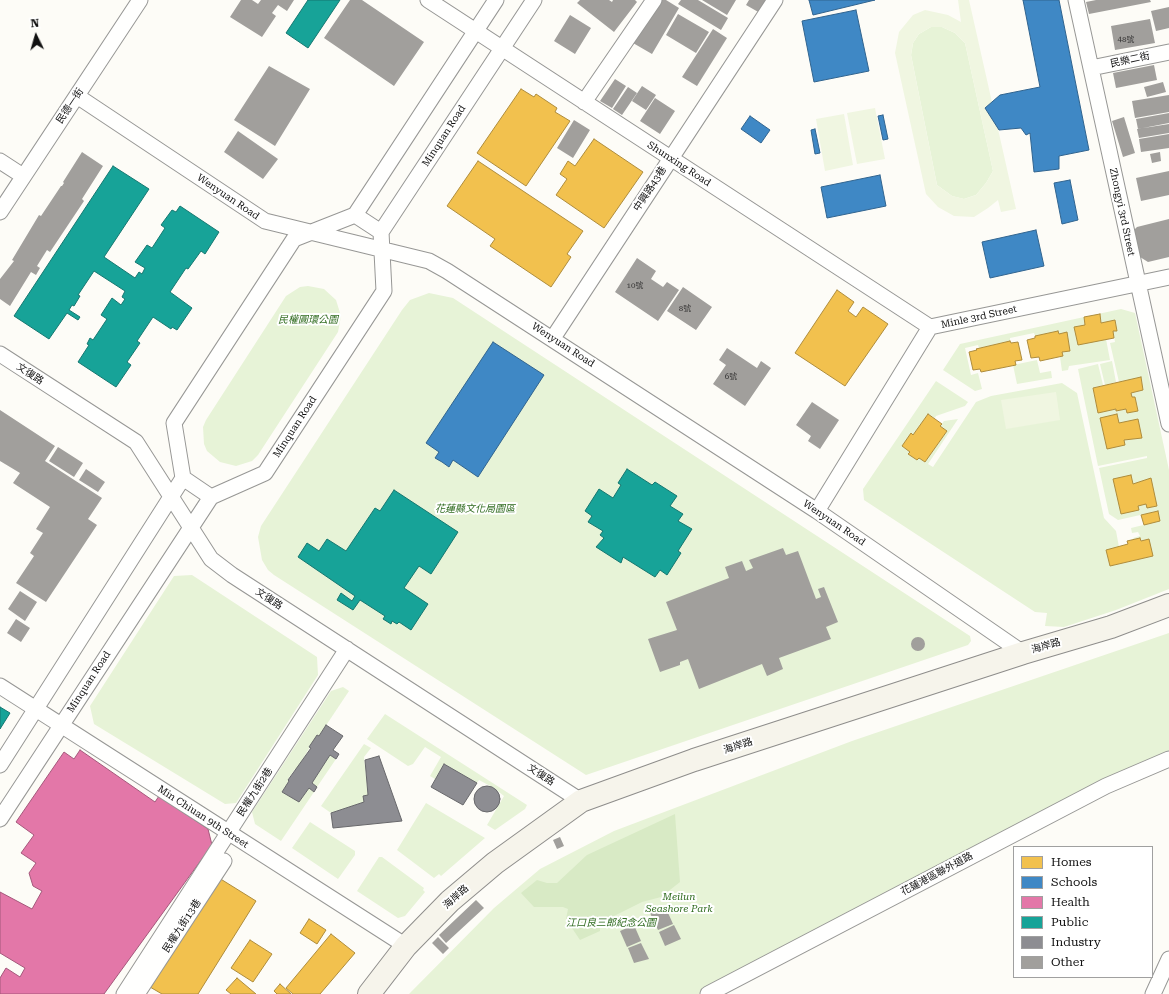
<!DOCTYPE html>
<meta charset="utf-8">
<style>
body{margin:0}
#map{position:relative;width:1169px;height:994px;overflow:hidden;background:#fdfcf7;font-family:"Roboto Serif",serif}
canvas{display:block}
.legend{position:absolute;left:1013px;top:846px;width:140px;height:132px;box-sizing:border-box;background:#fff;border:1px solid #a0a0a0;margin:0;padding:5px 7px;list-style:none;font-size:12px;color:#111}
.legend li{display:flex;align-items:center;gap:8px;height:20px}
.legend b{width:20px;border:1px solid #a0a0a0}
.north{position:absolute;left:16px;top:16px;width:40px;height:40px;-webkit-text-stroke:3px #fff;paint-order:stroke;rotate:355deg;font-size:11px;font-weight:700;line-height:16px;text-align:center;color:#111}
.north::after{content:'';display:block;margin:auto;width:14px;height:18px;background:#111;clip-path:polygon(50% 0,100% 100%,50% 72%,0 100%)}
</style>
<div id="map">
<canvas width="1169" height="994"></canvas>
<ul class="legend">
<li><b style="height:11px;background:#f2c14e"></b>Homes</li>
<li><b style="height:11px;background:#3f88c5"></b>Schools</li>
<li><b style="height:11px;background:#e377a8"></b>Health</li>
<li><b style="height:11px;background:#17a398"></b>Public</li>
<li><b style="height:11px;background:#8d8d92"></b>Industry</li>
<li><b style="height:11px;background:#a19f9c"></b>Other</li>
</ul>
<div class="north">N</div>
</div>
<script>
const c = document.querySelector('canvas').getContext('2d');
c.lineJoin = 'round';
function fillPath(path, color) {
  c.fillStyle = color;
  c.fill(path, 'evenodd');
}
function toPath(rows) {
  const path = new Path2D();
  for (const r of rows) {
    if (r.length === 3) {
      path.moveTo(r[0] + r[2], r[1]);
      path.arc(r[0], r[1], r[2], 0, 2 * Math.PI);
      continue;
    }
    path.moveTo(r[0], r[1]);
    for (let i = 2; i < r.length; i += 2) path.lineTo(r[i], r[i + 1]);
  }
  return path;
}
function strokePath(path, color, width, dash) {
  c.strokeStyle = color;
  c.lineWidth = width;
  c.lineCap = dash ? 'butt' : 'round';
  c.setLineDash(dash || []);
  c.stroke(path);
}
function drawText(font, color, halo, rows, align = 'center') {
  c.font = font + ' "Roboto Serif","Noto Sans TC",serif';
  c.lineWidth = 4;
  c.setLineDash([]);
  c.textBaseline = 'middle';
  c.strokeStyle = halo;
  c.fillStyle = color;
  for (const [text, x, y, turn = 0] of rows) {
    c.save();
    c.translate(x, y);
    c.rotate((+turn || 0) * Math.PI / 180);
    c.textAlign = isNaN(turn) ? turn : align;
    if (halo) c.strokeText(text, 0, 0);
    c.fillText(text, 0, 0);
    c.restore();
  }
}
fillPath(toPath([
 [931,27,942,27,955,33,965,43,993,171,986,183,976,195,964,199,952,196,937,185,911,55,913,43,919,34],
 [308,286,324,289,336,300,341,316,338,332,258,455,252,461,236,466,220,462,207,451,204,444,203,427,206,420,286,296,300,287],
 [429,293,453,298,970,636,971,641,968,645,586,775,274,575,268,570,262,560,258,537,261,526,402,310,410,300],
 [1121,309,1135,313,1169,470,1169,589,1116,610,1064,627,1045,626,1047,613,1035,612,864,500,863,489,936,381,968,402,965,406,936,416,935,418,928,414,913,435,911,434,902,446,910,452,908,454,917,460,919,458,925,462,947,431,940,426,944,421,958,419,928,464,933,467,976,402,991,396,1062,383,1077,393,1104,518,1116,531,1119,547,1106,550,1110,566,1153,556,1140,538,1134,540,1133,538,1140,536,1138,532,1132,533,1131,528,1160,521,1158,511,1118,520,1109,514,1099,468,1147,458,1147,456,1098,466,1078,369,1098,364,1103,385,1093,388,1098,413,1116,409,1116,411,1126,409,1127,413,1138,411,1135,397,1132,397,1131,393,1143,390,1141,378,1119,382,1110,343,1115,342,1113,331,1117,330,1115,320,1101,323,1100,314,1084,318,1085,325,1106,339,1110,360,1069,366,1068,370,1062,371,1060,357,1063,356,1062,352,1070,351,1067,333,1059,334,1058,332,1035,336,1034,333,1010,338,1010,341,979,348,978,345,965,348,971,375,978,373,982,389,975,391,943,370,960,344],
 [1037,360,1040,373,1051,371,1052,378,1017,384,1013,365],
 [1112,361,1116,382,1105,385,1100,364],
 [192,575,317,657,318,675,236,803,225,804,94,724,90,706,174,576],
 [1169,633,1169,755,826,927,699,994,409,994,494,908,540,869,614,831,852,741],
 [343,687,349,691,319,736,317,735,297,769,295,769,288,779,289,781,282,792,299,802,309,788,314,792,281,841,255,824,252,812,331,691],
 [385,714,527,805,525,809,495,830,487,825,504,796,494,788,479,780,477,783,444,764,435,779,430,776,441,757,425,747,413,764,408,766,367,739],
 [364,744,371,748,364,757,368,795,364,802,331,813,321,806],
 [330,755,336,759,317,787,312,783],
 [426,803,485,838,441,876,439,874,434,878,397,850],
 [310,822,355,851,355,855,338,879,292,848],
 [379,857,382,857,424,888,423,890,425,892,405,916,398,918,357,891]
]), '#e7f3d7');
fillPath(toPath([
 [675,814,680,882,661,897,642,902,614,916,600,927,600,931,580,940,566,919,568,909,563,907,534,907,521,893,537,880,547,883,557,883,587,855]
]), '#d8eac5');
fillPath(toPath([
 [958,0,969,0,1016,209,1001,212,998,200,988,208,974,217,954,216,938,207,926,194,895,53,899,32,913,15,925,10,948,15,961,22],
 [931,27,942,27,955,33,965,43,993,171,986,183,976,195,964,199,952,196,937,185,911,55,913,43,919,34],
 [875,108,885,159,857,164,847,113],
 [844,114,853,165,825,171,816,119],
 [1056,392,1060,420,1006,429,1001,400]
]), '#f0f6e1');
const homes = toPath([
 [521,89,534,97,536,94,557,108,555,112,570,121,526,186,477,153,521,89],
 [594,139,643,172,604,228,556,195,567,179,560,174,568,161,575,166,594,139],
 [478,161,583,231,567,254,571,257,551,287,490,246,495,239,447,206,478,161],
 [837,290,854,302,848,311,856,317,863,307,888,324,845,386,795,353,837,290],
 [1100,314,1101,323,1115,320,1117,331,1113,331,1114,338,1078,345,1074,327,1085,325,1084,317,1100,314],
 [1058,331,1059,334,1067,332,1070,351,1062,352,1063,356,1040,361,1039,357,1031,358,1027,340,1035,338,1035,336,1058,331],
 [1010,341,1011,343,1018,342,1022,360,1015,361,1016,365,981,372,980,369,973,370,969,352,977,350,976,349,1010,341],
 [1141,377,1143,390,1131,393,1132,397,1135,397,1138,411,1127,413,1126,409,1116,411,1116,409,1098,413,1093,388,1141,377],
 [928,414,942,424,940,426,947,431,925,462,919,458,917,460,908,454,910,452,902,446,911,433,913,435,928,414],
 [1117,414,1119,423,1138,419,1142,438,1124,440,1125,445,1107,449,1100,418,1117,414],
 [1131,475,1133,484,1151,478,1157,506,1147,508,1146,504,1138,506,1139,510,1121,514,1113,479,1131,475],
 [1158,511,1160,521,1144,525,1141,515,1158,511],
 [1140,538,1141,541,1149,539,1153,556,1110,566,1106,550,1128,544,1127,541,1140,538],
 [219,878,256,901,198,994,162,994,150,987,219,878],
 [309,919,326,930,317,944,300,933,309,919],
 [331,934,355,953,320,994,293,994,286,988,331,934],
 [250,940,272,954,253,982,231,968,250,940],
 [237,978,256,994,231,994,226,990,237,978],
 [280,984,291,994,277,994,274,991,280,984]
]);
fillPath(homes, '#f2c14e');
strokePath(homes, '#ae8c3c', 1);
const schools = toPath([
 [809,0,875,0,813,15,809,0],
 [1023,0,1059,0,1089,150,1059,156,1059,169,1034,172,1030,133,1026,135,1021,128,999,130,985,108,1000,95,1040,87,1023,0],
 [856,10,869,71,814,82,802,21,856,10],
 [883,115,888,139,883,140,878,116,883,115],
 [750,116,770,130,761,143,741,129,750,116],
 [815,129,820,153,815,154,811,130,815,129],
 [880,175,886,206,827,218,821,187,880,175],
 [1070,180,1078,220,1062,224,1054,183,1070,180],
 [1036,230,1044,266,990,278,982,242,1036,230],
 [493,342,544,375,478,477,453,460,449,467,442,462,435,458,439,452,426,443,493,342]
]);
fillPath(schools, '#3f88c5');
strokePath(schools, '#31648f', 1);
const health = toPath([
 [80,750,155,802,159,796,208,829,212,845,104,994,0,994,0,978,6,968,20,977,25,968,0,953,0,892,32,909,42,891,33,886,29,873,36,863,21,853,34,835,16,822,64,752,74,759,80,750]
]);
fillPath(health, '#e377a8');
strokePath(health, '#a4587b', 1);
const public = toPath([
 [308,0,340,0,308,48,286,33,308,0],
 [113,166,149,189,104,257,135,278,139,272,142,274,145,268,135,262,147,245,152,248,165,228,161,225,172,210,176,212,180,206,219,232,205,254,201,251,188,269,186,268,170,292,192,308,177,330,172,327,171,329,153,317,137,341,140,343,127,362,131,365,116,387,78,362,89,345,87,344,90,338,93,340,107,319,101,315,112,298,121,305,125,299,122,297,125,291,94,271,78,295,80,296,74,306,72,305,69,310,80,317,78,320,67,313,49,339,14,316,113,166],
 [627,469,652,485,655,482,677,496,670,506,683,514,678,521,692,529,678,551,681,553,667,575,660,570,655,577,623,557,621,563,596,547,604,538,600,535,603,531,588,522,592,516,585,511,599,489,613,498,621,485,618,483,627,469],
 [394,490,458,532,431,574,419,566,404,588,428,604,411,630,399,622,397,624,392,621,391,624,383,619,385,616,360,600,353,610,337,600,341,593,352,601,355,596,298,557,307,543,319,551,327,539,346,551,375,508,380,511,394,490],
 [0,707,10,713,0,729,0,707]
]);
fillPath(public, '#17a398');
strokePath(public, '#157770', 1);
const industry = toPath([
 [326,725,343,736,333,750,339,754,336,759,330,755,312,783,317,787,314,792,309,788,299,802,282,792,289,781,288,780,311,748,309,747,317,735,319,736,326,725],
 [379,756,402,821,333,828,331,813,364,802,363,796,368,795,365,760,379,756],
 [444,764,477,783,463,805,431,787,444,764],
 [487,799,13]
]);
fillPath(industry, '#8d8d92');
strokePath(industry, '#68686b', 1);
fillPath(toPath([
 [241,0,252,0,258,4,261,0,294,0,287,11,278,5,272,13,276,16,262,37,230,17],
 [350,0,362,0,424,42,394,86,324,38],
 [580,0,609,0,612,2,613,0,635,0,637,2,614,32,577,3],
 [658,0,666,0,679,8,652,54,633,43],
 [681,0,698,0,728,18,721,30,678,4],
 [702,0,736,0,727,15],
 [749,0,768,0,760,13,746,5],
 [1096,0,1150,0,1151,2,1089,14,1086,2],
 [1169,7,1169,28,1156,31,1151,11],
 [678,14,709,32,696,53,666,35],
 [570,15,591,28,575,54,554,41],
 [1150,19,1155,43,1115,50,1111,26],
 [713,29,727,38,697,86,682,77],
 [1154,65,1157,80,1116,88,1113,73],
 [269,66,310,89,275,146,234,120],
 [615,79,626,86,612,108,600,101],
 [1163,82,1166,92,1147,97,1144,87],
 [642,86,656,95,646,110,632,101],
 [628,87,637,93,622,115,613,109],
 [1169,95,1169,112,1135,118,1132,101],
 [655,98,675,111,660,134,640,121],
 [1169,113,1169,123,1138,129,1136,119],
 [1124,117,1135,153,1123,157,1112,121],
 [574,120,590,130,573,158,557,148],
 [1169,124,1169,133,1139,138,1137,129],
 [238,131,278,159,263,179,224,152],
 [1169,134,1169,148,1141,152,1139,139],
 [82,152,103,166,82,199,84,201,50,252,47,250,37,266,40,268,36,275,31,272,10,306,0,299,0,279,14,261,12,260,39,215,41,216,61,186,62,186,64,183,63,182],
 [1160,152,1161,161,1152,163,1150,154],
 [1169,171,1169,195,1141,201,1136,178],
 [1169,219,1169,257,1148,262,1140,257,1133,231,1137,227],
 [637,258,656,271,651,279,663,287,667,282,679,290,658,321,615,292],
 [683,287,712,307,696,330,667,311],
 [727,348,757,368,761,361,771,368,745,406,713,384,726,365,719,360],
 [812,402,839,420,820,449,808,441,811,436,796,425],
 [0,410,55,446,45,461,102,498,88,519,97,525,46,602,16,583,34,556,30,553,43,533,36,529,50,507,13,483,20,473,0,461],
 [58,447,83,463,74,477,49,461],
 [86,469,105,482,98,492,79,480],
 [783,548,786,555,798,551,816,599,821,597,818,589,824,587,838,622,826,627,831,639,779,658,783,669,767,676,762,664,699,689,688,659,680,662,680,665,660,672,648,639,677,630,666,602,729,578,725,567,742,561,746,571,753,568,749,560],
 [20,591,37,602,25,621,8,609],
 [16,619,30,628,21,642,7,633],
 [918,644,7],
 [560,837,564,846,557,849,553,840],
 [476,900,484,908,446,943,439,935],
 [665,906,673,924,658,930,650,913],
 [634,925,641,941,627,947,620,931],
 [674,925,681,939,665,946,659,932],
 [438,937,449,948,443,954,432,943],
 [641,943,649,959,634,963,628,948]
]), '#a19f9c');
const street = toPath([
 [428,0,930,327],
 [1076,0,1169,424],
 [1091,68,1169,52],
 [77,96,265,221,429,261,447,271,817,511,1023,653],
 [584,102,654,0],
 [0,161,23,176],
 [0,212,140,0],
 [355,215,381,232],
 [553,338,775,0],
 [0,354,136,442,211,559,232,575,581,801],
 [183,478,211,497],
 [817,511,930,327,1169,277],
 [0,686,406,946],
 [0,765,183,478,174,423,294,239,355,215,496,0],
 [0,819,211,497,265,473,384,291,381,232,534,0],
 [139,991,224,861],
 [124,994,347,649],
 [708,994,1106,786,1169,759],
 [1153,994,1169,959]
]);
const secondary = toPath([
 [369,994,406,946,450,901,495,863,581,801,694,760,1023,653,1111,627,1169,605]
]);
strokePath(street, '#979795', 17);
strokePath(secondary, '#8e8d8b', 24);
strokePath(street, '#fffffe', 15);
strokePath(secondary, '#f6f4eb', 22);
drawText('8px', '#353434', null, [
 ["48號",1126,40],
 ["10號",635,286],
 ["8號",685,309],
 ["6號",731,377]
]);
drawText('10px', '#111', '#fff', [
 ["民樂二街",1130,60,-12],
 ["民德一街",70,106,-56],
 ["Minquan Road",444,136,-57],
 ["Shunxing Road",679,164,33],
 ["中興路43巷",650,189,-57],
 ["Wenyuan Road",228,197,34],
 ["Zhongyi 3rd Street",1122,212,78],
 ["Minle 3rd Street",979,317,-12],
 ["Wenyuan Road",563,345,33],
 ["文復路",30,374,33],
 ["Minquan Road",295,427,-57],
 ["Wenyuan Road",834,523,34],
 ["文復路",269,599,33],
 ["海岸路",1046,646,-16],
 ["Minquan Road",89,682,-57],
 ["海岸路",738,746,-18],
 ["文復路",541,775,33],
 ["民權九街2巷",255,792,-57],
 ["Min Chiuan 9th Street",203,817,33],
 ["花蓮港區聯外道路",937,874,-28],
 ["海岸路",456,897,-42],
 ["民權九街13巷",182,926,-57]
]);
drawText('italic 10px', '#2f6b1f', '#fff', [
 ["民權圓環公園",308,320],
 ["花蓮縣文化局園區",475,509],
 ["Meilun",679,897],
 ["Seashore Park",679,909],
 ["江口良三郎紀念公園",611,923]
]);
</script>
